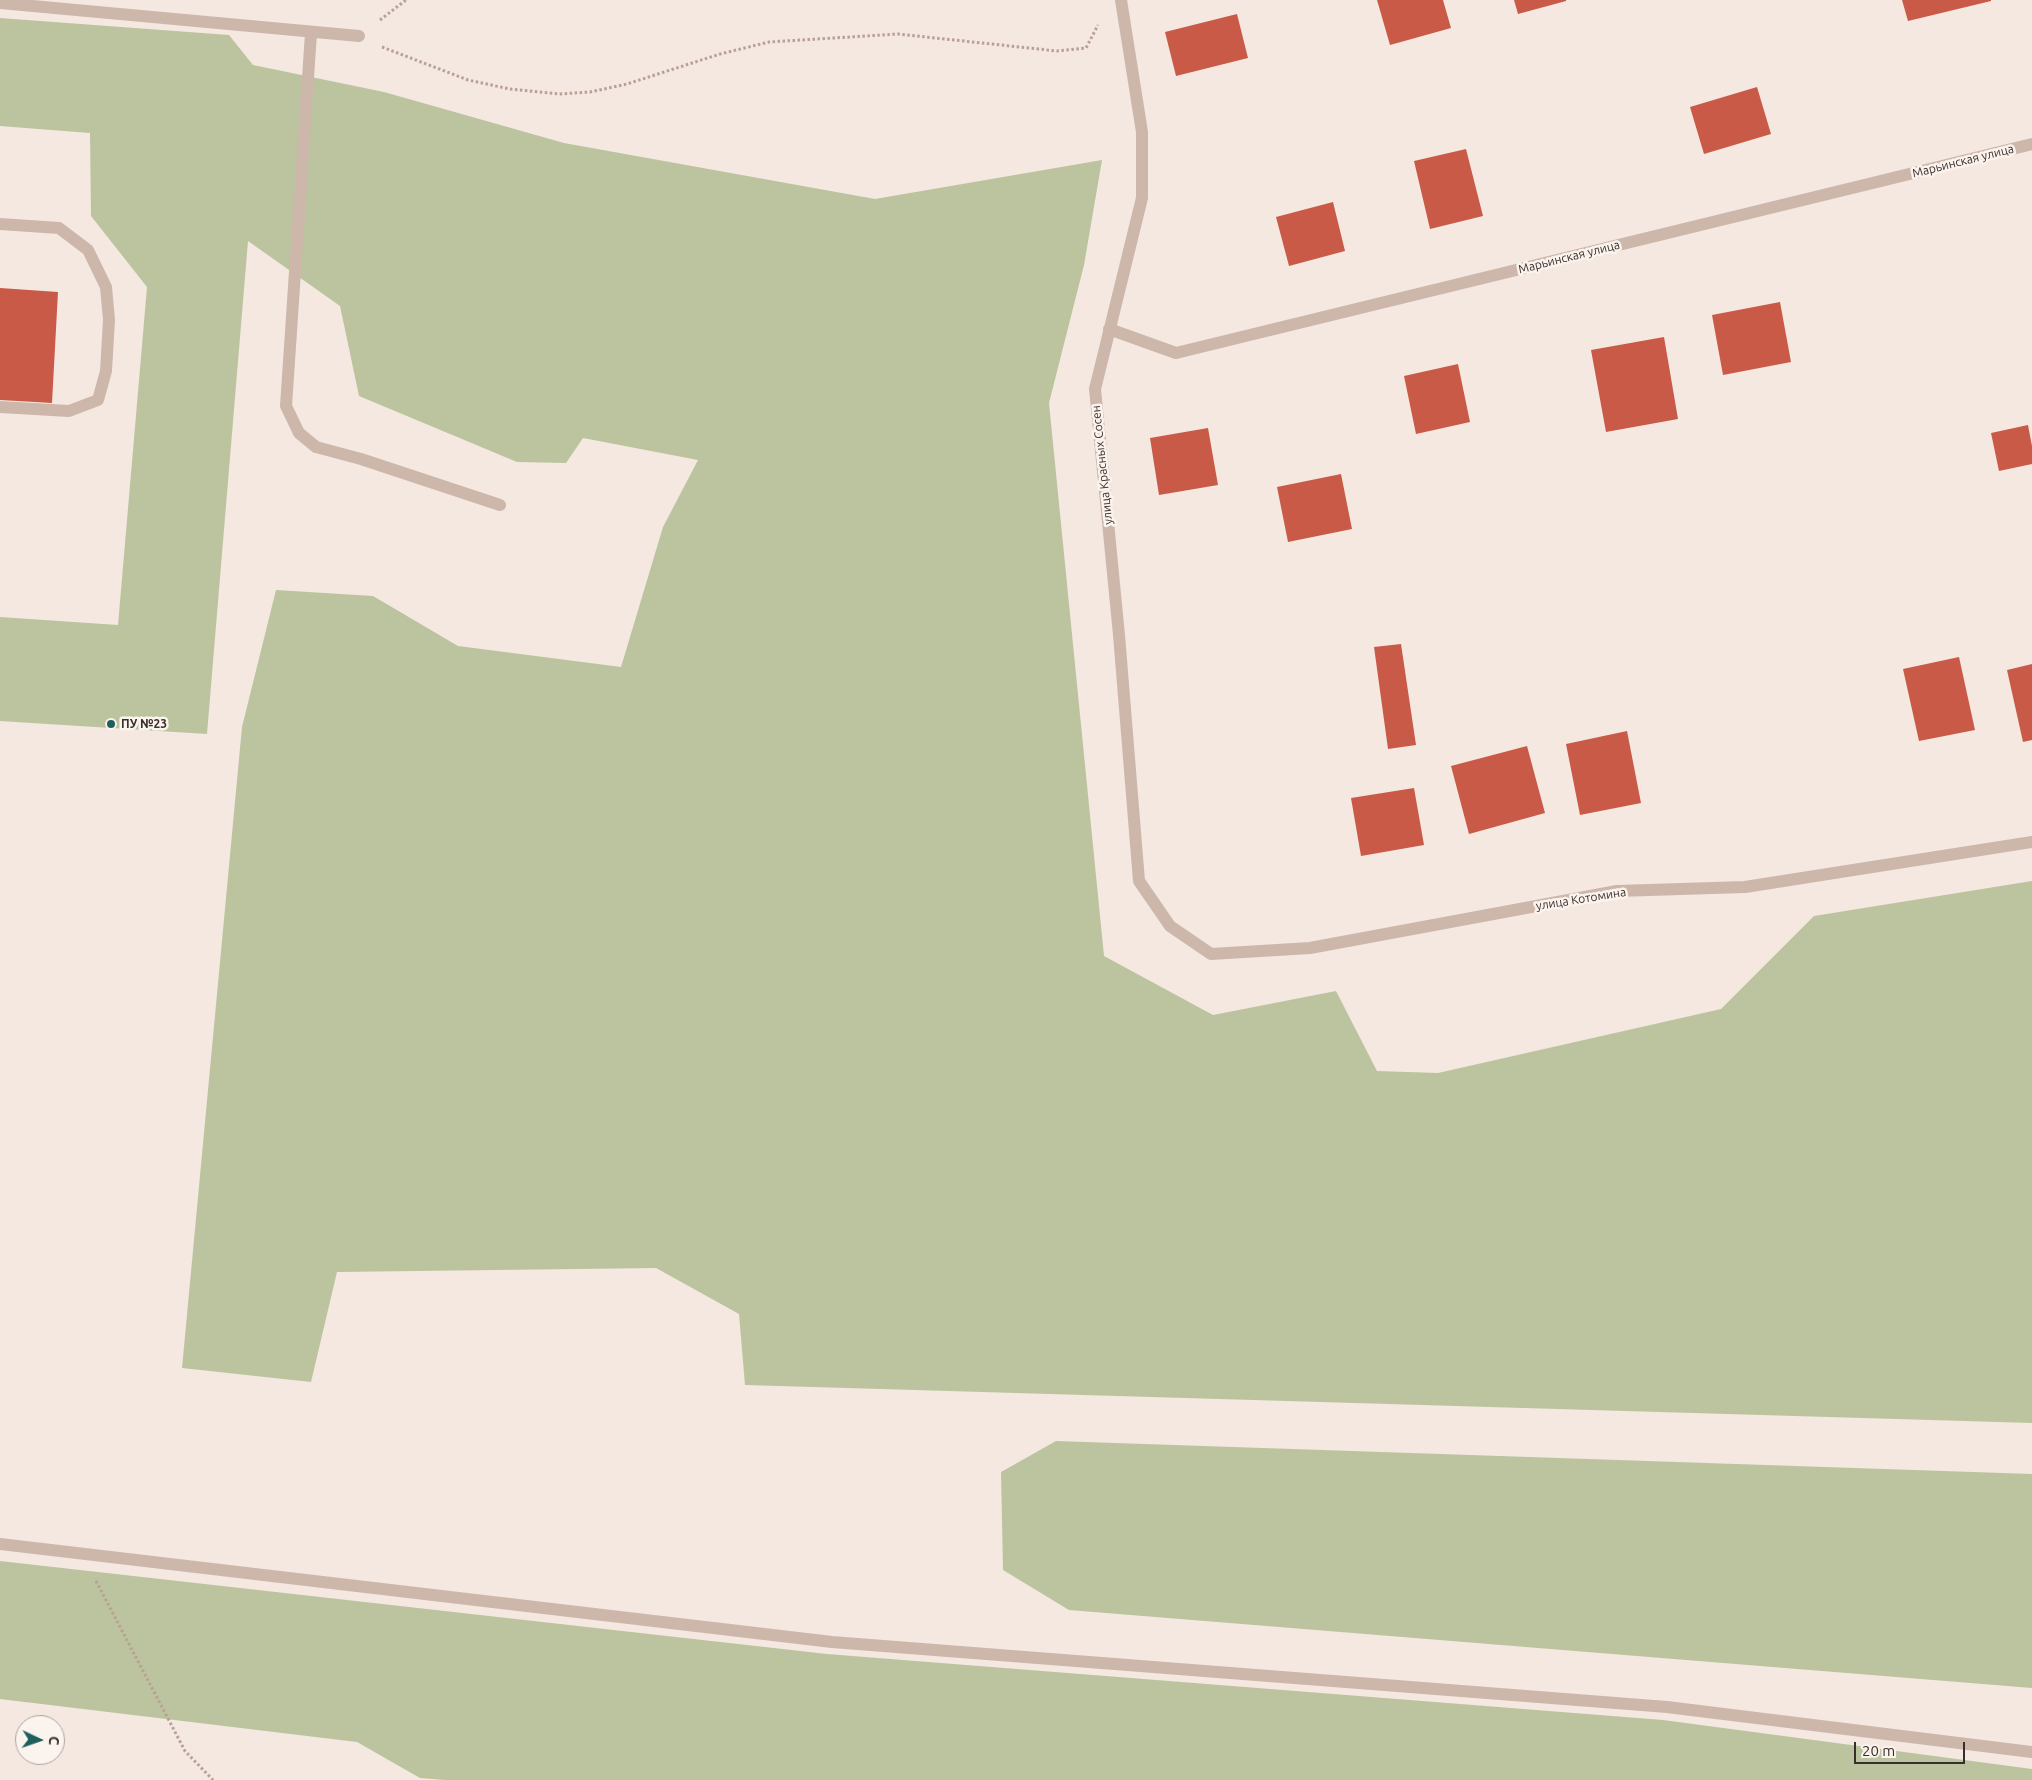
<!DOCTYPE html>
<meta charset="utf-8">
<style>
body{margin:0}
#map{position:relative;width:2032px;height:1780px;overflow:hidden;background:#f4e8e0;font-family:Ubuntu,sans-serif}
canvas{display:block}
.north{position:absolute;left:15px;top:1715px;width:50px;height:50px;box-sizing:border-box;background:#fbf3ed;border:1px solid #aea49f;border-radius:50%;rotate:93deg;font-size:14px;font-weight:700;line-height:20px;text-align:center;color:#3a2e2a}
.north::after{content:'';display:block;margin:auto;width:18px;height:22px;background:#1e5e5c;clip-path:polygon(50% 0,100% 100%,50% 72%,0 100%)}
.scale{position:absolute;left:1854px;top:1742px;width:111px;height:22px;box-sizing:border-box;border:2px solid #3a2e2a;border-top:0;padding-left:6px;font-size:15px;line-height:18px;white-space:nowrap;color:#3a2e2a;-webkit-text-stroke:4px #fbf3ed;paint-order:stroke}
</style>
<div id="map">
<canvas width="2032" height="1780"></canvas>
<div class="north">С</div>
<div class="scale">20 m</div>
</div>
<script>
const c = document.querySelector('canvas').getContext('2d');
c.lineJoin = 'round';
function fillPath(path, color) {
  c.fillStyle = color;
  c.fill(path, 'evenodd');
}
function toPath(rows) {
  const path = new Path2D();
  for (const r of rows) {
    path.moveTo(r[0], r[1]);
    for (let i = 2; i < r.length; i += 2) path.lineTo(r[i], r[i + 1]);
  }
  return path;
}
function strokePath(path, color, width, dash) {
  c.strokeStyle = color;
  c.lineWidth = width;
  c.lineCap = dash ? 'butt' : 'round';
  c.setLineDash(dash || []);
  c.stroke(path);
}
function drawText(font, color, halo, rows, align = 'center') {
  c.font = font + ' Ubuntu,sans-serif';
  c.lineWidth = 5;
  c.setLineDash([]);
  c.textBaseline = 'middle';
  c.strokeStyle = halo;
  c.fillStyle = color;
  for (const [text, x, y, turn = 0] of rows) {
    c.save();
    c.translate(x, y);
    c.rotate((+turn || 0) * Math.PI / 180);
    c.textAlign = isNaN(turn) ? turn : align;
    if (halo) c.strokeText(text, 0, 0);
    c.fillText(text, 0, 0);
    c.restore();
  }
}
fillPath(toPath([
 [0,18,229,35,253,65,384,92,564,143,875,199,1102,160,1084,265,1049,403,1104,956,1213,1015,1336,991,1377,1071,1438,1073,1721,1009,1814,916,2032,881,2032,1423,745,1385,739,1314,656,1268,337,1272,311,1382,182,1368,242,727,276,590,373,596,458,646,621,667,663,527,698,460,583,438,566,463,517,462,359,396,340,306,248,241,207,734,0,721,0,617,118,625,147,287,91,216,90,133,0,126],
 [1056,1441,2032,1474,2032,1688,1069,1610,1003,1570,1001,1472],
 [0,1561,827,1654,1663,1720,2032,1769,2032,1780,445,1780,420,1778,357,1742,0,1699]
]), '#bbc49f');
fillPath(toPath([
 [1377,0,1443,0,1451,28,1390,45],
 [1514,0,1566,0,1566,1,1518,14],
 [1902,0,1991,0,1991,1,1908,21],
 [1237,14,1248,58,1176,76,1165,32],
 [1757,87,1771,134,1704,154,1690,107],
 [1466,149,1483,216,1430,229,1414,161],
 [1333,202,1345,251,1289,266,1276,217],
 [0,288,58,292,52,403,0,400],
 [1780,302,1791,362,1723,375,1712,315],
 [1664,337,1678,419,1606,432,1591,350],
 [1458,364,1470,422,1416,434,1404,376],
 [2028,425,2032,446,2032,464,1999,471,1991,433],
 [1208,428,1218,485,1159,495,1150,438],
 [1341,474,1352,529,1288,542,1277,487],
 [1401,644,1416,745,1388,749,1374,647],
 [1959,657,1975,730,1919,741,1903,669],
 [2032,664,2032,740,2023,742,2007,670],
 [1627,731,1641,803,1580,815,1566,744],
 [1527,746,1545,813,1469,834,1451,766],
 [1414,788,1424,845,1361,856,1351,798]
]), '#ca5a48');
strokePath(toPath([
 [380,20,406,0],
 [382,47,468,80,510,89,559,94,590,92,627,84,720,54,769,42,898,34,1057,51,1086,48,1098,25],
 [96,1581,185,1751,213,1780]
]), '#b9a095', 3, [2.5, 2.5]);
strokePath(toPath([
 [0,3,359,36],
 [311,33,286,406,299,433,316,447,361,459,500,505],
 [0,224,59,228,88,250,106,287,109,320,106,371,98,400,69,411,0,407]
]), '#cdb7ab', 12);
strokePath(toPath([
 [1121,0,1142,132,1142,198,1095,389,1119,635,1139,881,1170,926,1211,954,1310,948,1617,891,1745,887,2032,842],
 [1109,329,1176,353,2032,144],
 [0,1544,832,1642,1667,1707,2032,1752]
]), '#cdb7ab', 12);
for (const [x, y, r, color] of [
 [111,724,5,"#1e5e5c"]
]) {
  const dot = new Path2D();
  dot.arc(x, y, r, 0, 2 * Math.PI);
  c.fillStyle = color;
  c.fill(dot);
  strokePath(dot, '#fbf3ed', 2);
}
drawText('12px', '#3a2e2a', '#fbf3ed', [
 ["Марьинская улица",1963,161,-14],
 ["Марьинская улица",1569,257,-14],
 ["улица Красных Сосен",1102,465,-96],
 ["улица Котомина",1581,899,-9]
]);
drawText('bold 12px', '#3a2e2a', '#fbf3ed', [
 ["ПУ №23",121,724]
], 'left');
</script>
